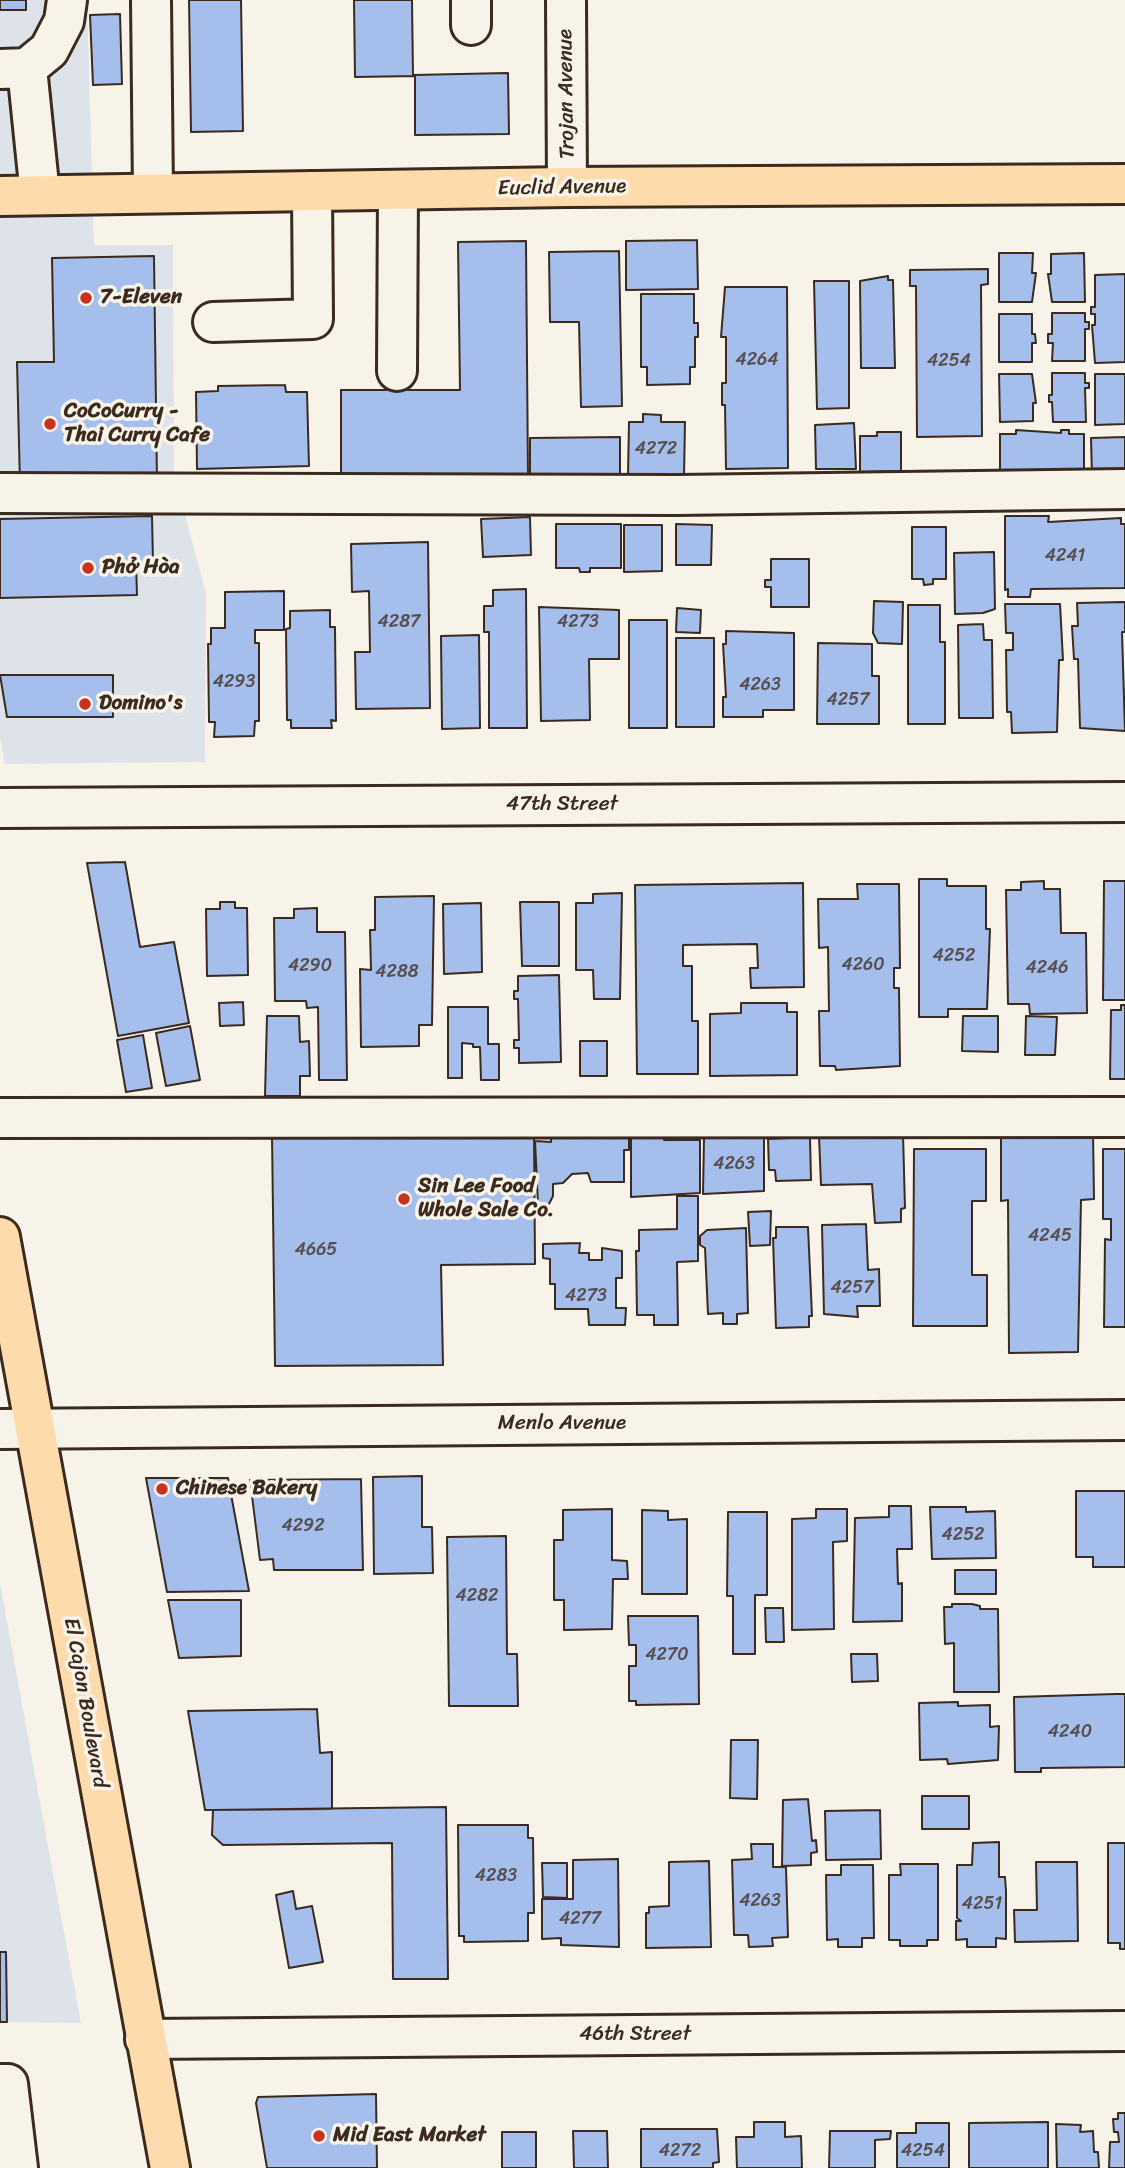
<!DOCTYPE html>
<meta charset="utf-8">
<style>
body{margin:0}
canvas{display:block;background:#f7f3e8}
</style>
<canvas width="1125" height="2168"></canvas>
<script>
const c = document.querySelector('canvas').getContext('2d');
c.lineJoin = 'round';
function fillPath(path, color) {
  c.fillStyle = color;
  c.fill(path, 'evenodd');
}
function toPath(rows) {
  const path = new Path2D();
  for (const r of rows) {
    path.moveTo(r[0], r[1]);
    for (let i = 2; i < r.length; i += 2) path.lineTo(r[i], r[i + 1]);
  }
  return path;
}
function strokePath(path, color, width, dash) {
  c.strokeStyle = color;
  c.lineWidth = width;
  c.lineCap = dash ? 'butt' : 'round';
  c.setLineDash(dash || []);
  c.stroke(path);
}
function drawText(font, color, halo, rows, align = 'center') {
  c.font = font + ' Sriracha,sans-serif';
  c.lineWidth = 7;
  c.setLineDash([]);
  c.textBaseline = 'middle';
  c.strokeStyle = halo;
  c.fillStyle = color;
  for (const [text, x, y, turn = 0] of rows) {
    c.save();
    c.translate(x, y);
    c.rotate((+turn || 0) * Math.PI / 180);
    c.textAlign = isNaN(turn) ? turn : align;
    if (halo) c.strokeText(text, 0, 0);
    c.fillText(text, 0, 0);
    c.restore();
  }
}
fillPath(toPath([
 [0,0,87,0,94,245,173,245,174,475,206,593,205,762,5,764,0,738],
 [0,1583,47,1841,81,2023,0,2022]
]), '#dee3e9');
const building = toPath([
 [0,0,26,0,26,10,0,10,0,0],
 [189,0,241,0,243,131,191,132,189,0],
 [354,0,412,0,413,75,508,73,509,134,415,135,415,76,355,77,354,0],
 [120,14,122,84,93,85,90,15,120,14],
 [697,240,698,289,626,290,626,241,697,240],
 [526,241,528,478,341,479,341,390,460,390,458,242,526,241],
 [619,251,622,406,581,407,579,322,550,322,549,252,619,251],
 [999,253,1033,253,1032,273,1036,273,1032,302,999,302,999,253],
 [1084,253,1085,302,1052,302,1048,274,1051,274,1051,254,1084,253],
 [154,256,157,482,20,484,17,362,54,362,52,258,154,256],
 [988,269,988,284,981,285,982,436,917,437,916,286,910,286,910,270,988,269],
 [1125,274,1125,362,1095,363,1092,325,1095,325,1095,314,1091,314,1091,307,1095,307,1095,275,1125,274],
 [888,276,888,280,893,280,895,368,861,368,860,281,888,276],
 [814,281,849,281,849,408,817,409,814,281],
 [725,287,787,287,788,468,726,469,725,405,722,405,722,383,726,383,726,337,721,337,725,287],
 [641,294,694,294,694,323,698,323,698,337,695,337,695,367,690,367,690,384,647,385,647,367,641,367,641,294],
 [1052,313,1085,313,1085,322,1089,322,1089,329,1085,329,1085,361,1052,361,1053,343,1048,343,1048,334,1052,334,1052,313],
 [999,314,1032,314,1032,334,1035,334,1036,343,1032,343,1032,362,999,362,999,314],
 [1052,373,1085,373,1085,383,1089,383,1089,388,1085,388,1086,422,1053,422,1052,402,1049,402,1049,395,1052,395,1052,373],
 [999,374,1032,374,1036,403,1033,403,1033,421,1000,422,999,374],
 [1095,374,1125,374,1125,424,1095,425,1095,374],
 [285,385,286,392,307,392,309,466,197,469,196,392,218,391,218,386,285,385],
 [643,414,661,415,661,422,685,422,684,477,628,476,629,422,643,422,643,414],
 [854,423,856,469,816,469,815,425,854,423],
 [1016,430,1061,433,1061,430,1069,430,1069,434,1084,434,1084,470,1000,470,1000,434,1016,434,1016,430],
 [877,432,901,432,901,471,860,472,860,436,877,436,877,432],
 [620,437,620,476,530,477,530,438,620,437],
 [1125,437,1125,475,1092,476,1091,438,1125,437],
 [152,516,153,562,136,562,137,595,0,598,0,519,152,516],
 [1005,516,1049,516,1048,522,1121,518,1121,524,1125,524,1125,588,1031,589,1030,597,1008,597,1008,589,1005,590,1005,516],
 [530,517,531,555,483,557,481,519,530,517],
 [556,524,621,524,621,568,590,568,590,572,580,572,579,568,556,568,556,524],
 [676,524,712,525,711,565,676,565,676,524],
 [624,525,662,525,662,571,624,572,624,525],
 [912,527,946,527,946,579,933,579,933,584,924,585,923,579,912,579,912,527],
 [428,542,430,708,356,709,355,652,370,652,369,591,352,592,351,544,428,542],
 [994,552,995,609,983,613,955,614,954,553,994,552],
 [771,559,809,559,809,607,771,607,771,587,765,587,765,580,771,580,771,559],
 [526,589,527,728,489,728,489,632,484,632,484,606,493,606,493,590,526,589],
 [284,591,284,630,255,630,255,643,259,643,259,721,255,721,254,736,214,737,215,722,209,722,208,644,211,644,211,628,225,628,225,592,284,591],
 [874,601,903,602,902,644,878,643,873,633,874,601],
 [1125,602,1125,632,1122,632,1125,731,1080,728,1078,659,1074,659,1072,626,1078,626,1077,603,1125,602],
 [1005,604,1060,604,1063,660,1059,660,1057,732,1012,733,1011,712,1007,712,1006,650,1013,650,1013,633,1006,633,1005,604],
 [908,605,940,605,940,642,945,642,945,724,908,724,908,605],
 [539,607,619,610,619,659,589,659,590,720,541,721,539,607],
 [677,608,701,610,700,633,676,632,677,608],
 [330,610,330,627,335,627,336,721,331,720,332,728,291,728,291,720,287,720,286,629,290,628,290,611,330,610],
 [629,620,667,620,667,728,629,728,629,620],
 [983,624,984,640,992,640,993,718,959,718,958,625,983,624],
 [726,631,794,633,794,710,763,710,763,717,723,717,723,697,726,697,723,644,726,644,726,631],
 [479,635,480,728,442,729,441,636,479,635],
 [676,638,714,638,714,727,676,727,676,638],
 [818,643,872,644,872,676,879,676,879,724,817,724,818,643],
 [0,675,113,675,113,717,7,717,0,675],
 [125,862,140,947,174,942,189,1023,118,1036,87,863,125,862],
 [919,879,947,879,947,886,986,886,986,929,990,929,987,1009,948,1009,948,1017,919,1017,919,879],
 [1044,881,1044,889,1060,889,1061,933,1086,933,1087,1013,1030,1014,1029,1004,1008,1004,1006,890,1021,890,1021,882,1044,881],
 [1104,881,1125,881,1125,1000,1103,1000,1104,881],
 [803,883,804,987,751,988,750,968,758,968,757,944,683,945,683,966,692,966,692,1021,698,1021,698,1074,637,1074,635,885,803,883],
 [857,884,899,884,900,968,894,968,894,988,899,988,900,1066,836,1070,835,1066,820,1066,819,1011,829,1011,828,947,819,948,818,899,858,899,857,884],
 [622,893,620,999,594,999,593,970,576,970,576,903,593,903,593,894,622,893],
 [434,896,432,1025,419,1025,419,1046,361,1047,360,969,371,970,370,930,375,930,375,897,434,896],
 [220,902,235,902,235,908,247,908,248,975,207,976,206,909,220,909,220,902],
 [520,902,559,902,559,966,522,966,520,902],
 [481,903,482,972,444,974,443,904,481,903],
 [317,908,317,932,345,932,347,1080,319,1080,318,1007,307,1008,306,1001,275,1001,274,918,294,918,294,909,317,908],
 [559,975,561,1062,519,1063,519,1048,514,1048,514,1040,519,1040,518,999,514,999,514,991,518,991,518,976,559,975],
 [243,1002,244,1025,220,1026,219,1003,243,1002],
 [741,1003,787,1003,787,1012,797,1012,797,1075,710,1076,710,1014,741,1013,741,1003],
 [1121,1005,1125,1005,1125,1079,1110,1079,1111,1010,1121,1010,1121,1005],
 [448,1007,488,1007,488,1044,499,1044,499,1080,481,1080,480,1047,473,1047,473,1044,462,1043,462,1078,448,1078,448,1007],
 [267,1016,299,1016,300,1042,309,1041,310,1076,300,1076,300,1096,265,1096,267,1016],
 [963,1016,998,1016,998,1052,962,1051,963,1016],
 [1026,1016,1057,1017,1055,1055,1025,1055,1026,1016],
 [190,1026,200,1080,166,1086,156,1033,190,1026],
 [143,1035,152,1088,126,1092,117,1040,143,1035],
 [580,1041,607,1041,607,1076,580,1076,580,1041],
 [1001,1131,1093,1131,1094,1199,1081,1200,1078,1352,1009,1353,1008,1200,1001,1201,1001,1131],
 [534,1132,535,1264,441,1265,443,1365,275,1366,272,1135,534,1132],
 [631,1133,664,1133,664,1140,700,1140,700,1193,631,1197,631,1133],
 [903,1134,905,1208,901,1209,901,1222,875,1223,872,1184,821,1185,819,1136,903,1134],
 [629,1135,629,1150,624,1150,624,1182,591,1182,588,1173,572,1174,563,1183,553,1184,553,1196,549,1204,538,1204,535,1141,551,1142,551,1136,629,1135],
 [704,1137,764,1138,764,1191,703,1194,704,1137],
 [810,1137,811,1180,776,1181,775,1170,769,1170,768,1139,810,1137],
 [914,1149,986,1149,986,1201,972,1201,972,1275,987,1275,987,1326,913,1326,914,1149],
 [1103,1149,1125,1149,1125,1327,1104,1327,1105,1239,1111,1240,1111,1219,1103,1219,1103,1149],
 [677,1196,698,1196,698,1261,677,1262,678,1325,654,1325,654,1315,637,1315,636,1251,639,1251,639,1230,677,1229,677,1196],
 [771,1211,770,1245,750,1246,748,1212,771,1211],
 [866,1224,868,1270,879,1269,880,1306,857,1306,858,1317,824,1314,822,1225,866,1224],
 [776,1227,808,1227,812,1316,809,1316,809,1327,776,1328,773,1238,776,1238,776,1227],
 [746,1228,748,1313,737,1314,737,1324,723,1324,723,1313,708,1314,705,1248,700,1245,700,1236,707,1230,746,1228],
 [580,1243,579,1253,589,1253,589,1260,602,1260,602,1248,622,1251,622,1278,616,1278,616,1308,626,1308,625,1325,589,1325,588,1309,555,1309,555,1284,550,1284,550,1259,543,1258,543,1244,580,1243],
 [422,1476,422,1527,432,1527,433,1573,374,1574,373,1477,422,1476],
 [146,1478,228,1478,249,1591,167,1592,146,1478],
 [361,1479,363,1570,274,1570,273,1559,260,1560,250,1480,361,1479],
 [1076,1491,1125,1491,1125,1567,1093,1567,1093,1557,1076,1557,1076,1491],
 [889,1506,911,1506,912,1549,897,1549,898,1584,902,1583,902,1621,853,1622,855,1518,889,1517,889,1506],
 [930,1507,966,1507,966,1512,995,1511,996,1558,932,1559,930,1507],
 [612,1509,612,1560,627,1561,628,1579,613,1579,612,1629,564,1630,564,1600,554,1600,554,1540,563,1540,563,1510,612,1509],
 [816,1509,847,1509,847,1541,833,1542,834,1629,792,1630,792,1519,816,1518,816,1509],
 [642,1510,668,1511,668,1520,687,1519,687,1594,642,1594,642,1510],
 [728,1512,767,1512,767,1595,755,1595,755,1654,733,1654,733,1596,727,1596,728,1512],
 [506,1536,507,1654,517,1654,518,1706,449,1706,447,1537,506,1536],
 [955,1570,996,1570,996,1594,955,1594,955,1570],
 [168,1600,241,1600,241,1656,179,1658,168,1600],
 [952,1604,972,1604,980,1606,980,1609,998,1609,999,1692,954,1692,954,1643,945,1644,944,1607,952,1607,952,1604],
 [765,1608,783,1608,784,1642,766,1642,765,1608],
 [628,1616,698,1616,699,1704,636,1705,636,1701,629,1701,629,1666,636,1666,636,1645,629,1645,628,1616],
 [851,1654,877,1654,878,1681,852,1682,851,1654],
 [1116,1694,1125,1694,1125,1767,1041,1768,1041,1772,1015,1772,1014,1697,1116,1694],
 [958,1702,958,1706,990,1705,990,1727,999,1726,998,1760,948,1764,947,1759,920,1760,919,1703,958,1702],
 [317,1709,320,1753,332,1752,332,1809,205,1810,188,1711,317,1709],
 [731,1740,758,1740,757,1799,730,1798,731,1740],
 [922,1796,969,1796,969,1829,922,1829,922,1796],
 [808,1799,812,1841,816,1840,817,1852,811,1853,811,1865,782,1866,783,1800,808,1799],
 [446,1807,448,1979,393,1979,392,1843,223,1845,212,1835,213,1810,446,1807],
 [880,1810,881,1859,826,1860,825,1811,880,1810],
 [458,1825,528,1825,528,1838,533,1838,534,1913,528,1913,528,1941,464,1942,464,1936,459,1936,458,1825],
 [999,1842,999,1877,1005,1877,1006,1891,1006,1939,996,1938,996,1947,967,1947,967,1939,956,1940,956,1921,961,1921,957,1918,957,1865,972,1865,973,1843,999,1842],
 [1108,1843,1125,1843,1125,1949,1120,1949,1120,1943,1108,1943,1108,1843],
 [751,1844,773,1844,773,1867,786,1867,788,1937,772,1938,773,1946,749,1947,748,1935,734,1935,732,1860,752,1859,751,1844],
 [618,1859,619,1947,561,1945,561,1938,542,1939,542,1899,573,1899,573,1860,618,1859],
 [709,1861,711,1947,646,1948,646,1913,649,1913,649,1907,669,1906,669,1862,709,1861],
 [1036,1862,1077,1862,1078,1941,1015,1942,1014,1910,1037,1910,1036,1862],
 [542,1863,567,1863,567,1898,543,1897,542,1863],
 [900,1864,938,1864,938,1940,927,1940,927,1946,900,1946,900,1940,889,1940,889,1875,901,1875,900,1864],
 [841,1865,873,1865,874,1938,862,1938,862,1947,838,1947,838,1939,827,1940,826,1875,841,1875,841,1865],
 [293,1891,296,1909,312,1906,323,1962,289,1968,276,1895,293,1891],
 [0,1952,6,1952,7,2022,0,2022,0,1952],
 [376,2094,377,2168,267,2168,256,2103,258,2097,376,2094],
 [1118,2113,1125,2113,1125,2168,1109,2168,1110,2142,1119,2142,1118,2132,1114,2132,1113,2119,1118,2119,1118,2113],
 [754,2122,785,2122,785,2137,801,2136,802,2168,737,2168,736,2137,754,2137,754,2122],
 [1048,2122,1048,2168,969,2168,969,2123,1048,2122],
 [916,2123,949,2123,949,2168,897,2168,897,2133,916,2133,916,2123],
 [1056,2124,1081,2125,1080,2132,1093,2131,1094,2152,1098,2152,1099,2168,1057,2168,1056,2124],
 [641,2129,717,2129,719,2162,713,2163,713,2168,641,2168,641,2129],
 [573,2131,607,2131,608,2168,574,2168,573,2131],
 [830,2131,891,2131,890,2139,875,2140,875,2168,829,2168,830,2131],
 [502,2132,536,2132,536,2168,502,2168,502,2132]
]);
fillPath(building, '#a5beeb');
strokePath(building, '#3b2a1e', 2);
const minor = toPath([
 [151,0,153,193],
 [566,0,567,187],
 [471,25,471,0],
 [27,68,40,195],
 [0,69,27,68,49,50,64,21,67,0],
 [213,322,313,319,312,191],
 [397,371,398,190],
 [0,493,677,495,1125,489],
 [0,808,1125,802],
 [0,1118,1125,1117],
 [0,1429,1125,1420],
 [145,2039,1125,2031],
 [0,2084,8,2084,18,2168]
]);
const major = toPath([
 [0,196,567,187,1125,184],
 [0,1237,170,2168]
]);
strokePath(minor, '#3b2a1e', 44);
strokePath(major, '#3b2a1e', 44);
strokePath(minor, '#f7f3e8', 38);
strokePath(major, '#fedbac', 38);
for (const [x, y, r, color] of [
 [86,298,7,"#c8321e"],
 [50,424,7,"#c8321e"],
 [88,568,7,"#c8321e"],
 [85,704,7,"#c8321e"],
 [404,1199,7,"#c8321e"],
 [162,1489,7,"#c8321e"],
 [319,2136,7,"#c8321e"]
]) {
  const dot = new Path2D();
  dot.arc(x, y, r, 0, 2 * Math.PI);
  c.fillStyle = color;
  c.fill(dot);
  strokePath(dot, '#f7f3e8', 2.5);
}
drawText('18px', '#564f51', null, [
 ["4264",757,360],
 ["4254",949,361],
 ["4272",656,449],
 ["4241",1065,556],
 ["4287",399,622],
 ["4273",578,622],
 ["4293",234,682],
 ["4263",760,685],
 ["4257",848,700],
 ["4252",954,956],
 ["4260",863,965],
 ["4290",310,966],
 ["4246",1047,968],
 ["4288",397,972],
 ["4263",734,1164],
 ["4245",1050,1236],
 ["4665",316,1250],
 ["4257",852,1288],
 ["4273",586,1296],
 ["4292",303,1526],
 ["4252",963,1535],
 ["4282",477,1596],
 ["4270",667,1655],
 ["4240",1070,1732],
 ["4283",496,1876],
 ["4263",760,1901],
 ["4251",982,1904],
 ["4277",580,1919],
 ["4272",680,2151],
 ["4254",923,2151]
]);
drawText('21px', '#3b2a1e', '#f7f3e8', [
 ["Trojan Avenue",567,94,-91],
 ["Euclid Avenue",562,188,-1],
 ["47th Street",562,805],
 ["Menlo Avenue",562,1424],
 ["El Cajon Boulevard",85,1703,80],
 ["46th Street",635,2035]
]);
drawText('bold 21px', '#3b2a1e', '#f7f3e8', [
 ["7-Eleven",100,298],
 ["CoCoCurry -",64,412],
 ["Thai Curry Cafe",64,436],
 ["Phở Hòa",102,568],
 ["Domino's",99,704],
 ["Sin Lee Food",418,1187],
 ["Whole Sale Co.",418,1211],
 ["Chinese Bakery",176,1489],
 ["Mid East Market",333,2136]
], 'left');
</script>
